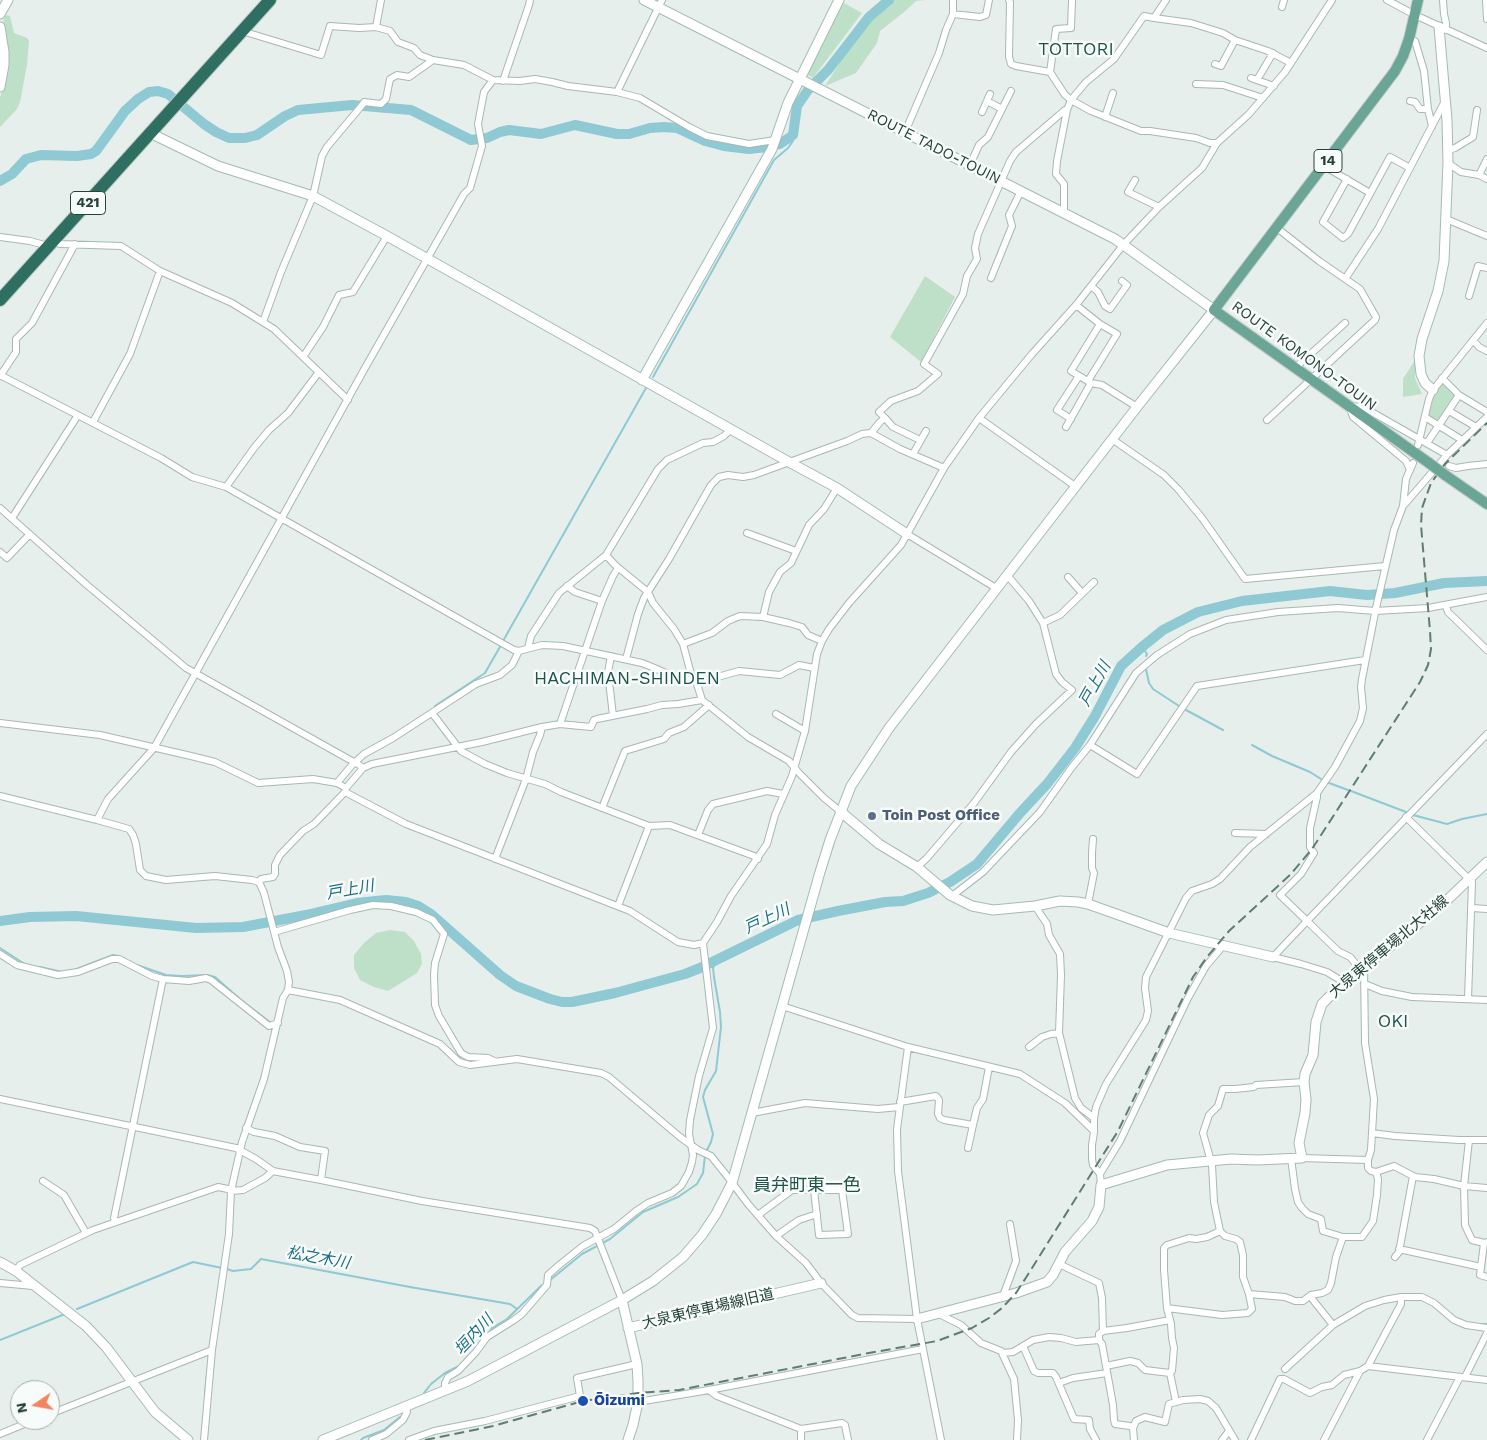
<!DOCTYPE html>
<meta charset="utf-8">
<style>
body{margin:0}
#map{position:relative;width:1487px;height:1440px;overflow:hidden;background:#e6efeb;font-family:"Work Sans",sans-serif}
canvas{display:block}
.north{position:absolute;left:10px;top:1380px;width:50px;height:50px;box-sizing:border-box;background:#f7fbf9;border:1px solid #a3b1ad;border-radius:50%;rotate:258deg;font-size:14px;font-weight:700;line-height:20px;text-align:center;color:#24423a}
.north::after{content:'';display:block;margin:auto;width:18px;height:22px;background:#f4845f;clip-path:polygon(50% 0,100% 100%,50% 72%,0 100%)}
</style>
<div id="map">
<canvas width="1487" height="1440"></canvas>
<div class="north">N</div>
</div>
<script>
const c = document.querySelector('canvas').getContext('2d');
c.lineJoin = 'round';
function fillPath(path, color) {
  c.fillStyle = color;
  c.fill(path, 'evenodd');
}
function toPath(rows) {
  const path = new Path2D();
  for (const r of rows) {
    path.moveTo(r[0], r[1]);
    for (let i = 2; i < r.length; i += 2) path.lineTo(r[i], r[i + 1]);
  }
  return path;
}
function strokePath(path, color, width, dash) {
  c.strokeStyle = color;
  c.lineWidth = width;
  c.lineCap = dash ? 'butt' : 'round';
  c.setLineDash(dash || []);
  c.stroke(path);
}
function drawText(font, color, halo, rows, align = 'center') {
  c.font = font + ' "Work Sans","Noto Sans JP",sans-serif';
  c.lineWidth = 5;
  c.setLineDash([]);
  c.textBaseline = 'middle';
  c.strokeStyle = halo;
  c.fillStyle = color;
  for (const [text, x, y, turn = 0] of rows) {
    c.save();
    c.translate(x, y);
    c.rotate((+turn || 0) * Math.PI / 180);
    c.textAlign = isNaN(turn) ? turn : align;
    if (halo) c.strokeText(text, 0, 0);
    c.fillText(text, 0, 0);
    c.restore();
  }
}
fillPath(toPath([
 [889,0,926,0,916,1,903,13,880,31,877,43,856,73,825,86,869,17],
 [844,3,862,13,813,78,802,72],
 [7,15,10,16,14,33,27,38,29,41,27,65,20,102,17,109,0,127,0,97,5,83,6,45,3,23,5,16],
 [925,276,955,297,921,362,890,337],
 [1415,360,1415,378,1422,394,1403,397,1403,379],
 [1442,383,1455,396,1438,421,1429,415,1434,394],
 [390,930,405,932,414,941,421,954,422,964,417,973,388,991,374,987,360,980,354,968,354,955,364,943,376,933]
]), '#bfe0c8');
strokePath(toPath([
 [653,377,774,160,788,148,793,141,793,135],
 [503,641,646,388],
 [1142,647,1147,654,1146,656],
 [1146,669,1149,683,1153,689,1179,706],
 [435,706,485,673,501,645],
 [1186,710,1223,730],
 [1252,745,1272,756,1310,772,1321,779],
 [1329,783,1348,790],
 [1351,791,1406,812],
 [1413,815,1447,824,1462,819,1487,814],
 [0,948,23,963],
 [137,965,166,975,182,976,207,975,215,977,241,1000,271,1023],
 [40,967,62,972],
 [74,970,113,955,119,956],
 [241,1136,262,1076],
 [706,1152,711,1142,713,1134,703,1097,705,1090,716,1071,721,1027,720,1012,714,977,713,968,716,961],
 [227,1269,233,1271,251,1269,261,1259,410,1287,510,1304,517,1309],
 [549,1281,582,1254,610,1239,643,1212,678,1197,697,1184,703,1173,705,1156],
 [77,1309,193,1262,222,1268],
 [1481,1324,1487,1324],
 [489,1333,492,1328,507,1319,541,1286,545,1284],
 [0,1340,65,1314],
 [210,1346,212,1331],
 [205,1393,208,1365],
 [424,1393,431,1384,445,1373,459,1366],
 [361,1440,363,1438,384,1430,400,1417]
]), '#8ec9d4', 2);
strokePath(toPath([
 [0,181,12,174,26,159,41,155,77,156,91,154,96,151,125,111,138,99,149,92,158,91,168,94,204,124,216,132,229,138,245,138,257,135,285,116,298,110,352,105,411,110,471,140,487,138,500,132,509,130,541,134,575,125,617,134,629,134,650,128,664,127,677,128,705,141,724,146,749,149,767,147,780,144,793,135,797,106,808,90,828,70,869,17,889,0],
 [0,921,30,917,76,916,196,928,243,927,306,915,357,903,386,900,406,902,418,906,431,914,500,975,516,986,550,999,562,1002,572,1002,615,993,685,974,700,968,798,920,838,911,885,902,903,901,928,893,950,882,977,864,1020,813,1047,784,1075,748,1095,716,1121,666,1142,647,1163,630,1198,612,1242,601,1330,591,1367,595,1395,593,1444,583,1487,581]
]), '#8ec9d4', 10);
const street = toPath([
 [381,0,376,27,390,31,398,42,414,48,420,55,433,60],
 [1009,0,1010,2,1009,57,1011,64,1016,66,1050,72,1065,95,1071,100,1091,111,1141,131,1150,131,1196,138,1210,143,1217,143],
 [1387,0,1415,15,1487,48],
 [1443,0,1444,14,1446,23,1446,30],
 [1486,0,1487,19],
 [1282,7,1284,0],
 [953,14,980,17,986,15,989,0],
 [1154,18,1191,23,1223,33,1235,40,1268,51,1291,63],
 [242,31,321,55,330,26,359,28,376,27],
 [1409,39,1415,41,1424,71,1428,109,1432,126],
 [1215,64,1221,66,1235,40],
 [1050,72,1056,29,1071,28,1072,0],
 [1251,78,1274,86],
 [1257,80,1273,53],
 [503,81,529,5,530,0],
 [1196,84,1223,85,1263,98],
 [617,92,640,98,689,127,707,136,749,144,775,140],
 [987,101,1002,109],
 [1410,101,1415,102,1420,109,1428,109],
 [982,112,990,94],
 [1105,117,1113,93],
 [905,132,939,53,946,30,953,14,953,0],
 [1448,150,1455,148,1473,137,1477,110],
 [1448,163,1461,172,1479,175,1487,179],
 [970,165,979,145,988,137,1011,91],
 [1324,166,1370,193],
 [1479,175,1487,159],
 [1347,179,1323,222,1343,238,1348,234,1390,157,1410,168],
 [1135,180,1128,192,1159,207],
 [1063,212,1064,208,1064,184,1056,174,1057,161,1067,110,1071,100,1086,82,1114,59,1144,16,1154,18,1166,0],
 [1446,219,1487,236],
 [0,237,30,241,48,246],
 [53,241,60,244,121,246,160,271,232,303,274,329,348,400],
 [991,278,1012,226,1009,215,1021,191],
 [1345,279,1378,229,1445,101],
 [1091,286,1098,292,1105,306,1110,309,1127,285,1122,281],
 [1469,296,1478,266,1487,268],
 [1076,305,1100,324,1071,371,1091,383,1102,385,1137,407],
 [263,322,281,272,313,196,322,156,327,147,363,104,364,102,381,104,386,99,390,79,397,75,409,77,433,60,464,65,493,80],
 [1473,340,1479,347,1487,351],
 [303,357,323,327,339,295,353,292,387,236],
 [1295,368,1345,323],
 [0,375,161,458,192,477,226,487,514,650,519,651,542,645,563,646,642,663,652,667,675,677,695,681,714,678,739,671,780,675,799,665,814,668],
 [0,376,16,352,16,339,32,323,75,244],
 [1442,378,1459,395,1487,412],
 [1088,381,1117,334,1100,324],
 [1449,411,1476,427],
 [1425,417,1462,440],
 [885,418,893,427,920,440],
 [979,418,1075,486],
 [1071,419,1057,410,1079,376],
 [1267,420,1375,320,1376,317,1360,289,1319,261,1277,228],
 [93,422,130,354,160,271],
 [1066,427,1091,383],
 [871,433,900,449,944,468],
 [1112,439,1164,475,1178,489,1202,518,1245,579,1385,566],
 [1427,443,1459,395],
 [1418,445,1429,399,1433,390,1487,323],
 [913,454,926,431],
 [1449,466,1456,468,1468,466,1487,464],
 [1410,470,1406,461,1353,417,1349,406,1363,407,1447,455],
 [226,487,254,448,269,430,288,413,319,372],
 [1404,505,1447,455,1487,417],
 [0,508,87,585,186,668,352,761,358,764,363,768],
 [12,518,78,415],
 [747,533,796,551],
 [907,534,996,588],
 [0,552,7,558,29,535],
 [606,555,615,565,648,592,653,603,674,629,683,644,691,674,697,684,702,700,748,737,789,761,798,772,824,798,840,811],
 [1068,577,1082,593],
 [567,586,575,592,602,601],
 [1446,606,1448,612,1487,650],
 [763,617,769,592,780,572,791,563,809,525,824,509,837,488],
 [1043,623,1060,615,1094,582],
 [683,644,712,633,728,621,740,616,763,617,789,623,802,627,808,635,822,641],
 [528,648,531,636,559,593,606,555,658,469,667,460,703,443,713,442,724,436,731,429],
 [611,656,608,672,613,716],
 [626,659,638,614,644,598,669,559,711,485,719,477,728,475,743,477,754,475,847,441,862,434,871,433,880,422,885,418,879,412,891,401,918,391,938,374,924,364,963,294,967,276,977,259,975,248,978,234,1010,161,1016,152,1065,110,1067,110],
 [432,713,461,751,485,764,507,773,545,784,561,792,649,826,670,825,754,856,758,859],
 [776,714,805,731],
 [0,723,100,735,191,756,215,762,258,783,313,779,337,783,346,788],
 [560,724,602,601,613,576,618,568],
 [1090,745,1137,774,1197,686,1365,660],
 [337,783,352,765,364,754,393,738,476,684,500,675,512,665,519,651],
 [345,792,406,824,630,911,678,942,694,945,703,943],
 [1317,793,1317,797,1310,828,1310,847,1314,853,1301,874,1280,895,1307,921,1487,734],
 [0,796,97,820,129,829,133,835,136,844,140,870,146,876,166,880,215,876,252,880,259,882,264,893,278,947,287,971,289,982,288,990,283,998,264,1079,242,1142,231,1191,229,1234,212,1350,204,1440],
 [602,808,625,751,664,739,669,733,684,727,709,705],
 [1406,817,1472,882,1468,999],
 [97,820,108,799,154,748,365,368,464,194,470,188,482,146,478,124,484,92,493,80,520,81,535,79,552,82,568,86,617,92,662,0],
 [1235,833,1266,834],
 [698,835,708,810,713,804,767,791,783,794],
 [495,859,526,779,533,752,540,735,542,727],
 [917,867,927,858,974,803,1011,752,1036,724,1072,690,1062,682,1056,674,1043,623,1029,601,1007,575],
 [259,882,261,879,273,877,275,874,275,865,280,855,303,831,314,824,345,792,346,788,363,768,372,764,482,742,542,727,560,724,591,727,594,720,597,719,647,709,662,705,678,704,702,700],
 [952,896,983,872,1040,812,1072,767,1090,745,1136,673,1157,655,1190,634,1226,620,1278,612,1338,608,1375,611,1428,608,1487,597],
 [1088,904,1094,873,1092,868,1092,853,1093,839],
 [618,906,649,826],
 [1035,906,1047,924,1049,935,1060,954,1061,975,1059,1033,1075,1098,1081,1108,1094,1118],
 [1472,908,1487,909],
 [274,932,350,910,373,905,391,906,416,912,433,920,444,934,435,963,434,975,435,1005,439,1016,461,1053,468,1057,488,1058,494,1061],
 [0,954,17,965,58,975,78,972,112,959,119,959,152,976,163,979,189,981,206,978,211,980,269,1026,278,1023],
 [1273,957,1307,921,1338,951,1350,957,1361,970],
 [1273,957,1301,964,1327,972,1345,983],
 [1365,984,1382,991,1412,997,1487,1000],
 [288,990,340,1000,440,1044,459,1062,470,1065,517,1059,601,1073,609,1077,680,1137,698,1150,711,1156,727,1176,748,1204,776,1236,806,1263,821,1283,852,1315,858,1318,917,1319],
 [782,1006,908,1047,1020,1074,1065,1103,1094,1131],
 [908,1047,897,1129,898,1171,917,1319,941,1440],
 [1029,1047,1042,1037,1051,1034,1059,1033],
 [0,1099,236,1148,256,1159,273,1171,278,1172,321,1180,422,1201,590,1228,595,1231,622,1300],
 [900,1102,936,1096,939,1100,938,1114,940,1118,944,1120,973,1125,977,1108,983,1099,989,1067],
 [752,1113,805,1103,878,1109,899,1107],
 [246,1128,254,1132,275,1136,300,1147,325,1151,321,1180],
 [1372,1133,1395,1136,1459,1140,1487,1140],
 [1469,1140,1464,1186,1465,1225,1472,1240,1484,1243,1487,1242],
 [968,1148,973,1125],
 [1291,1158,1295,1189,1298,1202,1302,1208,1308,1214,1321,1219,1323,1231,1343,1237],
 [1302,1158,1368,1160],
 [1376,1172,1394,1166,1415,1177,1434,1179,1464,1186,1487,1188],
 [1100,1174,1093,1165,1092,1159,1092,1145,1094,1132,1094,1118,1096,1107,1106,1084,1146,1020,1148,1011,1145,988,1146,977,1186,898,1192,891,1212,884,1220,879,1250,847,1317,793,1335,767,1360,721,1363,708,1361,687,1362,679,1376,608,1394,530,1403,506,1406,479,1413,463],
 [43,1181,64,1195,86,1233],
 [1101,1185,1100,1174,1120,1141,1188,998,1206,966,1223,946],
 [758,1215,792,1190,842,1190,848,1234,819,1235,814,1190],
 [115,1221,114,1218,163,979],
 [1220,1231,1207,1237,1196,1239,1189,1238,1167,1245,1164,1248,1164,1270,1167,1308,1222,1315,1248,1313,1252,1309,1249,1294,1285,1297,1295,1301,1303,1301,1311,1295,1322,1293,1328,1290,1331,1283,1336,1257,1343,1237,1362,1237,1373,1221,1377,1195,1378,1179,1376,1172,1371,1171,1368,1168,1368,1160,1371,1150,1374,1099,1365,1043,1364,967],
 [776,1236,799,1220,817,1214],
 [1399,1249,1481,1267,1484,1243],
 [1395,1257,1399,1252,1413,1176],
 [1059,1264,1099,1283,1102,1298,1103,1331],
 [1481,1267,1480,1275,1487,1277],
 [16,1271,20,1265,93,1230,218,1187,228,1189,231,1191,243,1190,265,1178,273,1171],
 [0,1283,33,1286],
 [1249,1294,1243,1277,1243,1255,1240,1242,1236,1239,1225,1236,1220,1231,1214,1202,1212,1165,1203,1133,1209,1115,1218,1106,1223,1089,1235,1089,1254,1087,1256,1085,1304,1082],
 [1311,1295,1313,1300,1333,1325],
 [1003,1296,1016,1261,1010,1224],
 [1167,1308,1171,1324,1172,1338,1174,1348,1172,1371,1170,1373],
 [939,1314,961,1325,981,1343,1001,1351,1014,1379,1018,1420,1017,1440],
 [1099,1340,1099,1334,1103,1331,1127,1328,1170,1320],
 [1023,1346,1034,1371,1038,1373,1053,1373,1056,1377,1074,1419,1089,1420,1090,1429,1096,1440],
 [1002,1353,1013,1352,1033,1340,1049,1337,1061,1338,1076,1342,1099,1340,1102,1344,1106,1366,1113,1405,1114,1420,1115,1424,1130,1426,1133,1428],
 [1106,1366,1130,1361,1138,1363,1145,1370,1170,1373,1176,1402],
 [1368,1366,1487,1380],
 [1285,1369,1333,1325,1365,1306,1384,1300,1401,1297,1422,1297,1434,1303,1454,1320,1466,1325,1487,1328],
 [1465,1377,1487,1333],
 [1059,1383,1073,1378,1107,1373],
 [709,1390,717,1396,801,1429,842,1423,845,1425,848,1440],
 [445,1391,445,1383,448,1377,458,1371,476,1352,487,1337,514,1320,522,1314,547,1285,548,1275,558,1266,583,1246,614,1229,636,1211,648,1203,672,1193,681,1186,689,1172,692,1162,693,1155,689,1134,690,1120,699,1076,713,1028,703,943,717,922,731,896,767,844,775,815,792,776,805,731,817,654,822,641,829,629,849,603,901,545,944,468,979,418,1032,354,1076,305,1124,244,1159,207,1202,168,1217,143,1249,114,1285,72,1332,0],
 [638,1402,709,1390,923,1349],
 [50,1414,212,1350],
 [0,1434,34,1420],
 [372,1440,386,1434,403,1420,407,1412,406,1406],
 [409,1440,434,1431,485,1421,580,1396,577,1378,637,1364],
 [801,1440,801,1429],
 [1134,1440,1133,1428,1136,1421,1145,1417,1165,1422,1169,1404,1183,1400,1200,1399,1208,1401,1216,1408,1235,1440],
 [1222,1440,1229,1431],
 [1251,1440,1280,1379,1284,1379,1310,1393,1322,1387,1332,1385,1344,1375,1360,1371,1368,1366,1401,1304,1401,1297],
 [1324,1440,1360,1371],
 [1427,1440,1460,1377]
]);
const secondary = toPath([
 [0,14,8,0],
 [0,27,4,52,4,65,0,87],
 [150,133,218,166,313,196,387,236,789,462,837,488,907,534],
 [642,380,772,149,788,103,839,0],
 [1433,390,1425,383,1421,374,1419,356,1422,339,1438,291,1444,261,1448,163,1447,120,1439,27],
 [840,811,879,844,917,867,950,895,972,906,993,910,1035,906,1060,901,1078,902,1088,904,1119,915,1169,933,1273,957],
 [0,1262,16,1271,86,1326,106,1347,155,1412,188,1440],
 [622,1300,637,1364,638,1381,638,1402,633,1425,628,1440],
 [917,1319,1016,1293,1047,1282,1053,1275,1065,1252,1092,1221,1099,1207,1101,1185,1167,1165,1231,1159,1257,1160,1302,1158,1299,1143,1305,1113,1306,1099,1304,1082,1305,1074,1313,1055,1316,1022,1322,1004,1335,991,1443,904,1487,862],
 [628,1328,821,1283],
 [323,1440,468,1381,622,1300,653,1281,683,1257,702,1235,716,1214,732,1183,820,872,830,840,851,786,889,728,1137,407,1214,310,1115,239,644,0]
]);
const primary = toPath([
 [1418,0,1409,39,1403,56,1395,71,1214,310,1429,463],
 [1445,475,1487,504]
]);
const highway = toPath([
 [0,300,270,0]
]);
strokePath(street, '#a8b8b2', 8);
strokePath(secondary, '#a4bbb3', 11);
strokePath(primary, '#c2cac8', 12);
strokePath(highway, '#c2cac8', 14);
strokePath(street, '#fff', 6);
strokePath(secondary, '#fff', 9);
strokePath(primary, '#6aa596', 10);
strokePath(highway, '#2f6f62', 12);
strokePath(toPath([
 [425,1440,493,1426,583,1401,638,1393,679,1390,869,1353,937,1341,972,1328,989,1318,1002,1308,1016,1293,1027,1276,1118,1131,1193,977,1207,957,1229,931,1290,875,1312,849,1420,682,1428,665,1431,649,1430,631,1421,525,1422,508,1431,483,1445,464,1487,423]
]), '#5f7d75', 2, [10, 5]);
const primaryBridge = toPath([
 [1429,463,1445,475]
]);
strokePath(primaryBridge, '#c2cac8', 12, []);
strokePath(primaryBridge, '#6aa596', 10);
for (const [x, y, r, color] of [
 [872,816,5,"#5c6f8a"],
 [583,1401,6,"#1a4fb4"]
]) {
  const dot = new Path2D();
  dot.arc(x, y, r, 0, 2 * Math.PI);
  c.fillStyle = color;
  c.fill(dot);
  strokePath(dot, '#f7fbf9', 2);
}
for (const [x, y, w] of [
 [1328,161,28],
 [88,203,35]
]) {
  const box = new Path2D();
  box.roundRect(x - w / 2, y - 11.5, w, 23, 4);
  c.fillStyle = '#f7fbf9';
  c.fill(box);
  strokePath(box, '#24423a', 1);
}
drawText('bold 14px', '#24423a', null, [
 ["14",1328,161],
 ["421",88,203]
]);
drawText('15px', '#24423a', '#f7fbf9', [
 ["ROUTE TADO-TOUIN",934,147,27],
 ["ROUTE KOMONO-TOUIN",1304,356,36],
 ["大泉東停車場北大社線",1389,947,-40],
 ["大泉東停車場線旧道",708,1309,-13]
]);
drawText('bold 15px', '#4e5e75', '#f7fbf9', [
 ["Toin Post Office",882,816]
], 'left');
drawText('bold 15px', '#164399', '#f7fbf9', [
 ["Ōizumi",594,1401]
], 'left');
drawText('italic 16px', '#1c6f80', '#f7fbf9', [
 ["戸上川",1095,684,-61],
 ["戸上川",350,890,-10],
 ["戸上川",767,919,-25],
 ["松之木川",318,1258,10],
 ["垣内川",474,1335,-47]
]);
drawText('18px', '#1f5548', '#f7fbf9', [
 ["TOTTORI",1076,50],
 ["HACHIMAN-SHINDEN",627,679],
 ["OKI",1393,1022],
 ["員弁町東一色",807,1186]
]);
</script>
